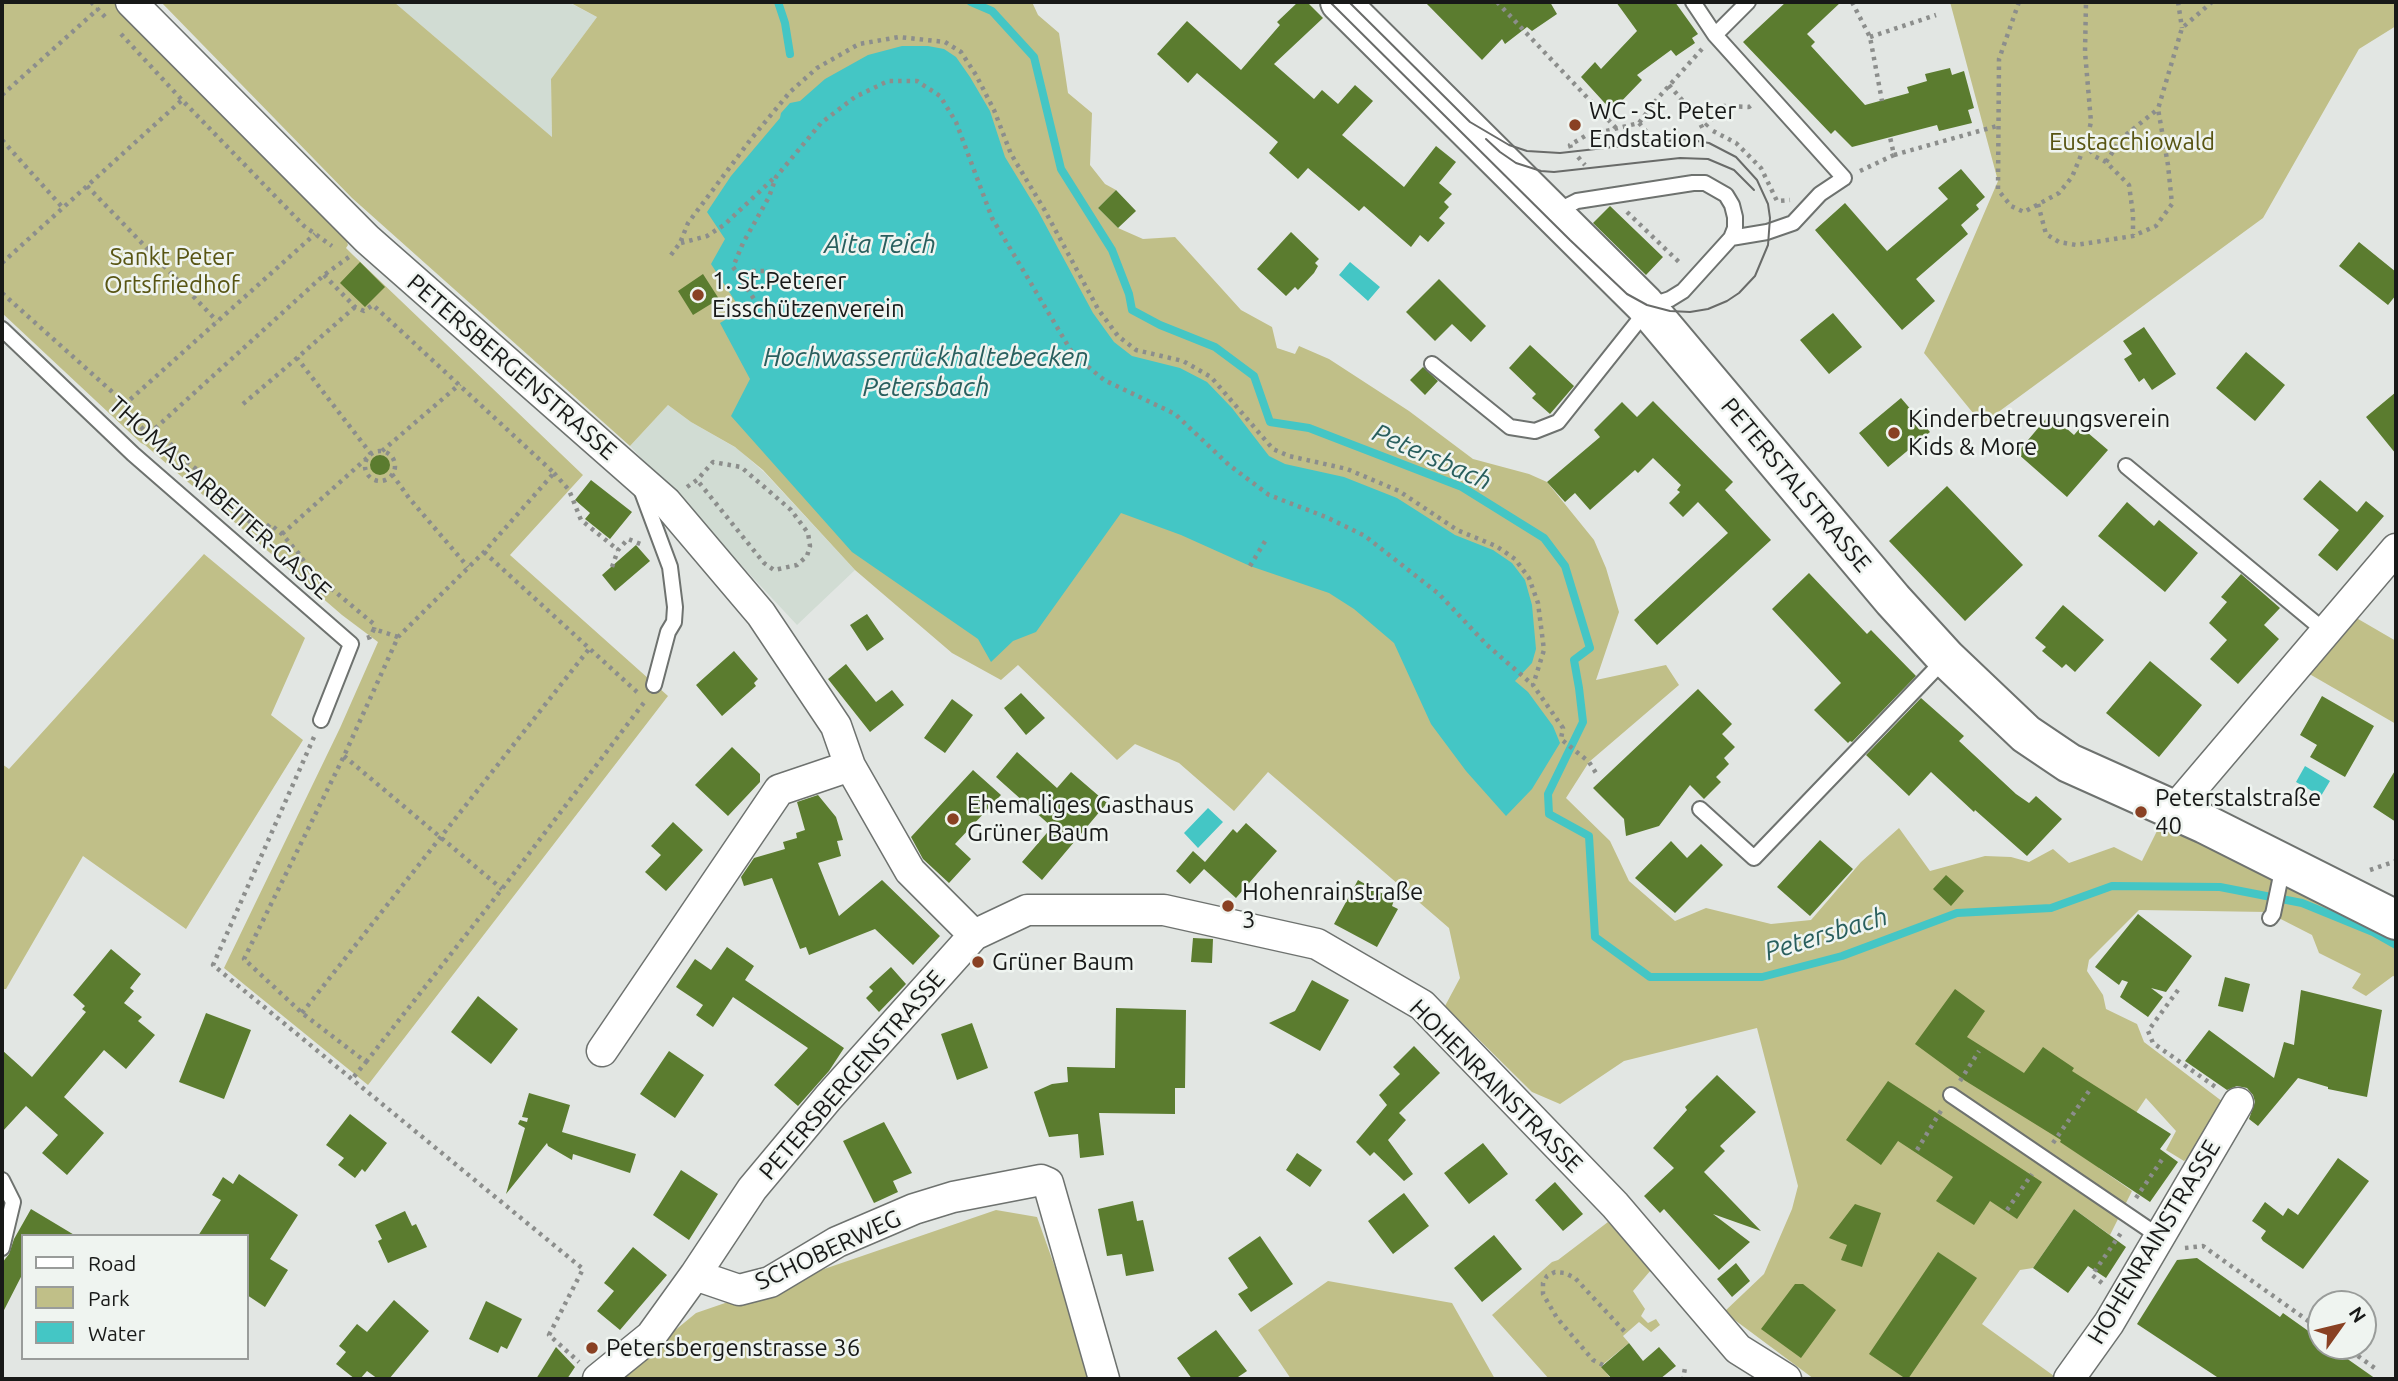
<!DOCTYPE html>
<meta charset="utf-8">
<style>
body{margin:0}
#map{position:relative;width:2398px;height:1381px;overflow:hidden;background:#e2e6e3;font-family:Ubuntu,sans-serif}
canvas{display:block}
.frame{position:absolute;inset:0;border:4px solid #181918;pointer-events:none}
.legend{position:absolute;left:21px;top:1234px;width:228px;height:126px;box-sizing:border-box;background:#eff4f0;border:2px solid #999c9a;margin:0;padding:9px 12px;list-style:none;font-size:21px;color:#181918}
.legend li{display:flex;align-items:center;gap:14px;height:35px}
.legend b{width:35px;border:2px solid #999c9a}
.north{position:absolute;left:2307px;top:1290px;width:70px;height:70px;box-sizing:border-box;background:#eff4f0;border:2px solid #999c9a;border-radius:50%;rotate:56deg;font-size:19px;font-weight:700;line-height:28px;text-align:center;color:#181918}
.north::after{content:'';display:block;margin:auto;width:24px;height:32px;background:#894123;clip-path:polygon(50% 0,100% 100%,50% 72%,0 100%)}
</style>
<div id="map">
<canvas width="2398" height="1381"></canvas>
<div class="frame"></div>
<ul class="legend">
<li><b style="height:9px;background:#fff"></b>Road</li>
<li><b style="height:19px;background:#c0bf88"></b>Park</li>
<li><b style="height:19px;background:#44c6c5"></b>Water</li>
</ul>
<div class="north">N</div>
</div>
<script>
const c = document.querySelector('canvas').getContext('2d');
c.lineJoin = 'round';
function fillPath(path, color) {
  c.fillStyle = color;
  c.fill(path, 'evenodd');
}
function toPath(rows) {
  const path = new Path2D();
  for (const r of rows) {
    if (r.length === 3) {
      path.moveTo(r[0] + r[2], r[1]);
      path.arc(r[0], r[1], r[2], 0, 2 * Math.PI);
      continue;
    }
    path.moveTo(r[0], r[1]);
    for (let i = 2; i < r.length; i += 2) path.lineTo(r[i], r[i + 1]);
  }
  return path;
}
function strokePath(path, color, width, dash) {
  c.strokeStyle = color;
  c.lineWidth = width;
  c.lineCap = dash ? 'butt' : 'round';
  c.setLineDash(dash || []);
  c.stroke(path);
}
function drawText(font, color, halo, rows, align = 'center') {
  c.font = font + ' Ubuntu,sans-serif';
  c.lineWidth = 5;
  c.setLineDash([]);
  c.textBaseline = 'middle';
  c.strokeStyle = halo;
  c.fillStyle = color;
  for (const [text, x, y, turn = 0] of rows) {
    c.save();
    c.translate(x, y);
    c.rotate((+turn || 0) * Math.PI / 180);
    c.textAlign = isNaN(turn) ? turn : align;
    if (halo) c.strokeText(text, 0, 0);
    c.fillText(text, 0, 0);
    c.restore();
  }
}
fillPath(toPath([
 [394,2,568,2,597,17,551,79,552,137],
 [668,405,691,422,738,449,765,473,855,570,797,625,630,446]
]), '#d1dcd3');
fillPath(toPath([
 [2,2,117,2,344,234,348,245,346,248,353,255,583,475,510,555,668,696,368,1085,224,968,340,728,378,642,342,615,145,445,141,443,2,313],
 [161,2,394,2,552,137,551,79,597,17,569,2,1032,2,1038,15,1059,33,1068,93,1092,113,1090,165,1105,184,1116,190,1098,208,1118,228,1143,239,1175,237,1241,310,1272,327,1277,348,1295,354,1299,346,1329,359,1409,411,1473,459,1529,474,1547,482,1594,540,1606,568,1619,612,1596,680,1666,665,1679,685,1589,762,1566,798,1610,841,1629,881,1675,921,1706,908,1771,924,1811,920,1861,862,1899,828,1930,871,1985,856,2011,857,2029,862,2053,849,2069,863,2114,847,2142,861,2160,825,2208,841,2396,935,2396,977,2393,976,2366,996,2352,988,2361,974,2319,953,2312,935,2267,912,2139,910,2089,960,2087,971,2103,995,2106,1009,2137,1024,2144,1042,2227,1105,2206,1142,2184,1161,2166,1150,2176,1131,2146,1098,2099,1168,2132,1191,2110,1235,2074,1209,2033,1268,2020,1270,1982,1324,2054,1376,2052,1379,1814,1379,1724,1312,1764,1274,1792,1209,1798,1186,1757,1028,1624,1061,1560,1104,1532,1092,1445,1006,1460,978,1449,928,1268,772,1234,811,1179,763,1135,744,1117,760,1018,665,1001,680,952,653,855,570,763,470,735,447,691,422,668,405,630,446,352,198],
 [1950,2,2396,2,2396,26,2359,49,2263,218,1982,424,1924,353,1998,181],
 [204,554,305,638,271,715,303,740,186,929,83,856,6,989,2,989,2,764,9,769],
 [2353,616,2396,641,2396,724,2306,672],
 [996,1210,1037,1217,1095,1379,616,1379,696,1313],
 [1608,1222,1651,1270,1633,1291,1645,1309,1641,1316,1648,1323,1656,1319,1660,1325,1651,1332,1639,1322,1623,1336,1629,1343,1601,1366,1611,1379,1549,1379,1492,1315,1552,1262,1558,1260],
 [1328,1281,1452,1303,1495,1379,1291,1379,1258,1330]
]), '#c0bf88');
fillPath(toPath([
 [902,46,928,46,944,49,956,57,970,77,990,111,1005,157,1038,211,1093,313,1114,342,1132,356,1180,368,1207,382,1232,408,1269,456,1285,464,1344,477,1397,498,1455,535,1493,550,1512,563,1525,580,1532,605,1536,649,1532,663,1515,681,1528,692,1553,726,1560,743,1532,789,1506,816,1466,771,1431,724,1394,643,1354,609,1329,593,1250,566,1181,535,1121,513,1036,632,1013,641,991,662,978,639,852,552,731,416,750,379,720,323,741,310,711,264,725,239,707,212,731,176,780,118,781,113,790,103,800,101,825,79,868,55],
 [1350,262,1380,287,1368,301,1339,275],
 [2305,766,2330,781,2321,796,2296,782],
 [1208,808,1223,822,1198,848,1184,833]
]), '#44c6c5');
strokePath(toPath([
 [778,2,785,23,790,54],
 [971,2,992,11,1034,57,1061,169,1112,250,1129,294,1132,310,1160,325,1215,347,1254,376,1270,422,1309,428,1462,487,1544,538,1565,566,1590,648,1574,660,1579,688,1583,722,1548,794,1549,814,1589,836,1595,937,1650,977,1762,977,1842,956,1957,913,2051,908,2112,886,2220,887,2302,903,2373,932,2396,945]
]), '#44c6c5', 8);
fillPath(toPath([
 [1298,2,1307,2,1323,18,1274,64,1314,99,1322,90,1338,104,1355,85,1373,101,1342,135,1404,187,1436,146,1456,162,1439,183,1452,194,1444,202,1449,207,1439,218,1445,223,1428,242,1420,235,1411,247,1364,206,1359,211,1308,168,1298,179,1269,153,1278,142,1197,73,1188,83,1157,54,1187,21,1241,70,1280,25,1277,22],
 [1425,2,1550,2,1557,14,1532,31,1527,27,1505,44,1502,39,1482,60],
 [1616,2,1675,2,1698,34,1692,38,1695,43,1676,56,1671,50,1637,75,1642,80,1612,111,1581,77,1595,62,1601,69,1637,31],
 [1786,2,1841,2,1807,34,1815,42,1811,46,1865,105,1909,93,1907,87,1927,81,1925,74,1950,68,1952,75,1964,71,1974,108,1968,110,1972,123,1939,131,1937,125,1852,147,1835,130,1831,134,1743,42],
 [1961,169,1985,197,1976,205,1979,209,1961,225,1968,234,1916,279,1935,301,1902,330,1815,230,1845,203,1887,251,1948,199,1938,188],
 [1116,190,1136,211,1118,228,1098,208],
 [1610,206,1663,257,1646,275,1593,223],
 [1291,232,1319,259,1315,263,1318,266,1314,273,1298,290,1295,287,1286,296,1257,269],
 [2359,242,2396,272,2396,295,2388,305,2339,266],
 [360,262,385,287,365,307,340,283],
 [703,274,719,299,693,315,678,291],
 [1439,279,1486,326,1471,342,1452,324,1435,341,1406,312],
 [1833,313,1862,347,1829,374,1800,340],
 [2144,327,2176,374,2152,390,2144,378,2139,382,2124,359,2132,354,2123,341],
 [1530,345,1574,386,1550,414,1532,398,1536,394,1509,368],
 [2246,352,2285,385,2255,421,2216,388],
 [1423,367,1438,381,1425,395,1410,380],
 [2396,392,2396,454,2366,417],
 [1901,398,1930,432,1888,467,1859,433],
 [1653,401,1733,482,1725,490,1771,540,1657,645,1634,620,1728,533,1698,502,1683,517,1669,503,1680,492,1677,490,1681,485,1653,458,1638,473,1635,470,1590,510,1575,493,1565,502,1547,482,1600,437,1594,430,1622,402,1637,417],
 [2050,414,2074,435,2081,427,2108,450,2067,497,2017,453],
 [380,465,10],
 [591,480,632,512,610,539,585,519,590,513,575,500],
 [2320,480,2357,512,2366,501,2384,516,2337,571,2318,555,2339,530,2303,499],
 [1947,486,2023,565,1965,621,1889,541],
 [2127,502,2154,526,2159,520,2198,553,2165,592,2098,536],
 [636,545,650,561,615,591,602,575],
 [1809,573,1867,634,1871,630,1916,676,1852,742,1850,741,1848,743,1814,710,1841,683,1772,609],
 [2241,574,2280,608,2264,625,2279,639,2238,684,2210,659,2227,640,2209,623,2227,602,2221,597],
 [2063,605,2104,640,2075,672,2066,664,2062,668,2042,651,2046,647,2035,638],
 [867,614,884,639,867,651,850,625],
 [734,651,758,679,754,683,756,686,722,716,696,685],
 [2150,661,2202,705,2159,757,2106,713],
 [846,664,876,702,892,690,904,705,870,732,828,679],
 [1698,689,1732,724,1722,734,1735,747,1724,758,1729,764,1716,777,1721,782,1704,799,1690,785,1659,826,1626,836,1624,819,1593,788],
 [1021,693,1045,718,1026,735,1004,708],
 [2322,696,2374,726,2345,777,2310,757,2317,745,2300,735],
 [1921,698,1964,736,1959,741,2016,794,2029,803,2036,796,2062,819,2027,856,1975,810,1974,812,1931,772,1909,796,1866,755],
 [952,699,973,715,945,753,924,738],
 [732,747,760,774,760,782,728,816,695,785],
 [1017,752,1057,788,1071,772,1107,803,1042,880,1022,862,1052,827,996,777],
 [2396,769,2396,822,2373,807],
 [973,770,1001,795,955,844,971,859,949,883,923,859,911,837],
 [818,795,836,817,843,840,837,841,841,856,818,863,839,916,882,880,940,936,913,965,875,929,809,955,806,947,800,949,772,878,744,886,741,877,754,858,785,849,783,842,797,838,796,833,805,830,797,802],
 [673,822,703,850,666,891,645,872,661,855,651,846],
 [1246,823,1277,851,1236,898,1204,869,1190,884,1176,871,1193,851,1205,862,1233,829,1237,833],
 [1820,840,1853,869,1810,916,1777,887],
 [1671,841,1687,858,1701,844,1723,865,1675,913,1635,878],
 [1946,875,1964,891,1951,906,1933,889],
 [1358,880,1394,900,1392,906,1398,909,1377,947,1334,924],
 [2138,914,2192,956,2166,992,2151,988,2163,997,2148,1017,2120,997,2128,982,2122,980,2119,985,2095,967],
 [1193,938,1213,939,1212,963,1191,962],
 [727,947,754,966,745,980,844,1048,829,1071,798,1106,774,1085,808,1048,733,997,713,1027,696,1015,703,1005,676,987,695,959,711,970],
 [111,949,141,974,130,988,134,991,124,1003,142,1017,138,1021,155,1035,126,1069,104,1050,64,1097,104,1133,67,1175,42,1153,58,1135,26,1106,2,1132,2,1050,32,1077,86,1012,82,1009,85,1006,73,995],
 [891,967,906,984,879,1012,866,998,873,991,869,987],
 [2225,977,2250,984,2243,1012,2218,1006],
 [1312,980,1349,1000,1320,1051,1269,1023,1295,1011],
 [1955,989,1985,1011,1967,1037,2024,1073,2043,1047,2074,1068,2072,1071,2171,1134,2160,1149,2178,1162,2150,1202,2060,1142,2061,1140,1964,1080,1915,1044],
 [2301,990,2382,1010,2367,1097,2328,1089,2328,1087,2298,1078,2258,1126,2249,1119,2255,1102,2253,1095,2247,1088,2237,1086,2227,1090,2185,1061,2209,1030,2274,1078,2284,1042,2294,1045],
 [478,996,518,1029,491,1064,451,1032],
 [1116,1008,1186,1010,1185,1088,1175,1088,1175,1114,1099,1113,1104,1155,1080,1158,1078,1134,1049,1137,1034,1092,1052,1084,1068,1082,1067,1067,1115,1068],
 [206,1013,251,1030,224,1099,179,1082],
 [972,1023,988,1068,957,1080,941,1034],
 [1414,1046,1440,1073,1399,1113,1406,1120,1388,1140,1413,1174,1404,1181,1374,1152,1370,1156,1356,1142,1387,1105,1379,1095,1400,1074,1393,1067],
 [669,1051,704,1075,675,1118,640,1094],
 [1717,1075,1756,1112,1720,1146,1725,1151,1704,1172,1761,1231,1713,1214,1750,1242,1719,1270,1664,1209,1660,1213,1644,1196,1674,1168,1653,1148,1687,1110,1685,1107],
 [1888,1081,2042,1182,2017,1219,1990,1201,1974,1225,1936,1201,1953,1177,1898,1141,1881,1165,1846,1140],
 [529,1093,570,1105,562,1132,636,1154,630,1173,573,1154,572,1160,548,1146,547,1143,506,1194,525,1128,518,1124,520,1120,527,1122,528,1118,522,1117],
 [350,1114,387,1143,365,1172,362,1169,355,1178,338,1165,344,1158,326,1145],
 [884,1122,912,1173,893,1181,898,1192,874,1203,843,1141],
 [1483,1143,1508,1174,1469,1204,1444,1173],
 [1297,1153,1322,1170,1310,1187,1286,1170],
 [2338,1158,2369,1181,2303,1269,2263,1241,2261,1238,2266,1231,2252,1221,2265,1202,2283,1216,2288,1208,2298,1215],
 [681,1170,718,1194,689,1240,653,1215],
 [239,1174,298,1215,270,1259,288,1270,265,1307,247,1295,247,1236,198,1236,221,1200,212,1195,223,1177,233,1184],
 [1555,1182,1583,1214,1563,1231,1535,1200],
 [1404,1193,1429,1226,1393,1254,1368,1221],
 [1133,1201,1137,1221,1143,1220,1154,1271,1126,1276,1122,1254,1107,1256,1098,1209],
 [1855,1204,1881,1213,1862,1267,1841,1260,1847,1245,1829,1238],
 [31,1209,76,1236,23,1236,23,1273,2,1314,2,1263,9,1254,14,1239],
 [2074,1209,2126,1247,2106,1278,2088,1266,2068,1293,2033,1268],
 [405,1211,412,1226,416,1224,427,1247,388,1263,378,1241,382,1239,375,1225],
 [1494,1235,1522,1269,1482,1302,1454,1268],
 [1260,1236,1293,1284,1251,1312,1238,1294,1248,1288,1228,1258],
 [633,1247,667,1275,620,1330,597,1311,614,1291,604,1283],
 [1938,1252,1977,1278,1908,1379,1906,1379,1869,1354],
 [2197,1258,2280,1317,2283,1313,2321,1340,2321,1346,2329,1346,2376,1379,2220,1379,2137,1324,2177,1260],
 [1736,1263,1750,1281,1732,1297,1717,1279],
 [1795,1284,1803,1284,1836,1310,1801,1358,1761,1329],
 [394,1300,429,1331,389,1379,378,1379,367,1371,360,1379,355,1379,336,1364,346,1352,339,1346,357,1324,367,1332],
 [486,1301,522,1319,507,1349,501,1346,498,1353,469,1339],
 [1216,1330,1247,1371,1235,1379,1192,1379,1177,1358],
 [1629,1343,1643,1361,1659,1347,1676,1366,1660,1379,1612,1379,1601,1367],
 [556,1347,575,1367,567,1379,536,1379]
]), '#5b7c2f');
const lane = toPath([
 [1693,2,1715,35,1844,178,1820,194,1793,223,1767,232,1731,238],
 [1715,35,1748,2],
 [1555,212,1577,201,1693,183,1705,183,1726,195,1732,205,1735,217,1735,228,1731,238,1683,291,1670,299,1658,303,1649,301],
 [2,329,133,454,351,644,321,720],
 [1432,364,1510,427,1535,431,1558,422,1647,310],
 [2126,466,2326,632],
 [641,489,670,567,675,607,674,622,668,632,654,685],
 [1700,809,1754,858,1945,659],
 [2270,918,2273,914,2283,866],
 [1951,1095,2160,1237],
 [2,1180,13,1202,2,1248]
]);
const street = toPath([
 [131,2,367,239,666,502,761,614,836,726,850,766,910,871,974,935],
 [2174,810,2396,549],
 [602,1051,779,790,850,766],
 [695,1275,739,1290,770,1282,837,1242,914,1209,953,1197,1041,1180,1048,1183,1104,1379],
 [598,1379,651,1336,695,1275,752,1189,828,1098,974,935,1027,910,1164,910,1317,944,1422,1005,1615,1205,1738,1349,1786,1379],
 [2069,1379,2109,1323,2238,1103]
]);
const secondary = toPath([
 [1340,2,1644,304,1893,600,1946,658,2026,734,2069,763,2205,824,2396,920]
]);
strokePath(lane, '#6e726f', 18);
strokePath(street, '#6e726f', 33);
strokePath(secondary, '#6e726f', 42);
strokePath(toPath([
 [91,2,108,20],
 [1497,2,1616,128],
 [1852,2,1870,37,1882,101],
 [2019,2,1999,59,1998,190,2011,206,2024,212,2059,193,2072,177,2086,143,2091,122,2085,52,2086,2],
 [2178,2,2182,28],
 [121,34,182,100,304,226,332,246],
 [1870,37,1936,15],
 [1669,85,1696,116,1703,129,1724,106,1749,107,1754,103],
 [2,95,98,9],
 [1639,123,1646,131],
 [1713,131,1736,143,1761,168,1777,201,1790,200],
 [2,140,63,208],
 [2086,143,2094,156,2106,162,2129,185,2133,214,2133,235],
 [1571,148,1570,145,1585,136,1639,123,1658,98,1702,49],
 [1894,155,1997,126],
 [1578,157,1585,165],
 [2106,162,2122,138,2158,109],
 [1860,171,1894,155,1890,137],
 [87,186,217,321],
 [2038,204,2046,234,2059,242,2076,245,2133,236,2156,226,2172,204,2168,165,2158,109,2182,28,2212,2],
 [1627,212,1681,264],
 [681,243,707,236,724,225,773,179],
 [671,255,680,243,688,223,751,139,790,92,817,68,859,44,899,37,945,42,961,52,976,75,994,110,1011,154,1044,209,1098,309,1118,336,1136,350,1183,361,1211,377,1273,449,1289,456,1347,469,1399,491,1457,530,1496,546,1515,559,1529,578,1538,603,1544,650,1533,685,1563,728,1561,739,1589,762,1596,773],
 [2,263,182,100],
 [752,271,765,271],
 [324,275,355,307,364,311,373,305,554,473,484,552,398,637,344,756,244,959,302,1013,366,1062,352,1079],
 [2,293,128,406,137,417,136,422,149,435,170,443,180,457,199,471,240,514,263,532,270,524,282,534,300,555,309,570,375,625,374,629],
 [355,307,297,358,371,454],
 [771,317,756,302,733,267,743,243,769,197,776,177,821,123,855,97,888,81,917,81,940,96,956,122,992,218,1073,354,1104,380,1175,414,1229,465,1269,495,1326,517,1365,536,1439,594,1487,645,1533,685],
 [243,404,297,358],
 [124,405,315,234],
 [149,434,324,275,349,257],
 [382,451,460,384],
 [380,466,15],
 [554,473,569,490,581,520,618,550],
 [392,474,409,498,468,567],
 [687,487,697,480,713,462,741,467,791,510,808,533,810,546,807,556,797,565,774,570,764,563,697,480],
 [282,534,367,458],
 [484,552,637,692],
 [1250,566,1267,538],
 [612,567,618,550,628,539,643,545],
 [367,638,370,637,374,629,398,637],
 [314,737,213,965,583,1269,549,1335,579,1362],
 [344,756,502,889],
 [2370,870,2396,861],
 [2178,990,2148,1031,2153,1043,2217,1088],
 [302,1013,589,649],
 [366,1062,502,889,646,700],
 [1960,1081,1979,1051],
 [2053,1143,2089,1091],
 [1917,1150,1942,1109],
 [2136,1198,2163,1158],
 [2007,1210,2032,1174],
 [2185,1248,2203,1246,2321,1330],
 [2102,1283,2092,1275,2121,1233],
 [2344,1346,2376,1369],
 [1603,1365,1593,1360,1557,1318,1543,1294,1543,1283,1547,1276,1555,1272,1565,1273,1575,1278,1626,1333],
 [1681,1379,1683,1379,1685,1368]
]), '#8c8e8c', 4.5, [3.5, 5]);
strokePath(lane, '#fff', 14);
strokePath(street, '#fff', 30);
strokePath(secondary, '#fff', 38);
strokePath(toPath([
 [1330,2,1570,240,1627,294,1647,305,1670,311,1690,312,1708,309,1727,301,1739,293,1755,276,1768,245,1770,218,1768,204,1757,180,1736,157,1709,143,1685,139,1560,153,1527,151,1509,145,1470,122,1349,2],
 [1486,139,1500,152,1516,163,1541,171,1554,172,1680,158,1708,159,1734,170,1754,190]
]), '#696b69', 2);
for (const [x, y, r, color] of [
 [1575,125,7,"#894123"],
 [698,295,7,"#894123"],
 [1894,433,7,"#894123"],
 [2141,812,7,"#894123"],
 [953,819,7,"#894123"],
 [1228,906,7,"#894123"],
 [978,962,7,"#894123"],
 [592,1348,7,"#894123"]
]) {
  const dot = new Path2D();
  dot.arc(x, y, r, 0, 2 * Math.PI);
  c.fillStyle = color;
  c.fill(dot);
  strokePath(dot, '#eff4f0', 2.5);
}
drawText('24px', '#181918', '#eff4f0', [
 ["WC - St. Peter",1589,111],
 ["Endstation",1589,139],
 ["1. St.Peterer",712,281],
 ["Eisschützenverein",712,309],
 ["Kinderbetreuungsverein",1908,419],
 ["Kids & More",1908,447],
 ["Peterstalstraße",2155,798],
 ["40",2155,826],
 ["Ehemaliges Gasthaus",967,805],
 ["Grüner Baum",967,833],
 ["Hohenrainstraße",1242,892],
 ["3",1242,920],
 ["Grüner Baum",992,962],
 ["Petersbergenstrasse 36",606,1348]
], 'left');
drawText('24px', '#585513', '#eff4f0', [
 ["Eustacchiowald",2132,142],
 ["Sankt Peter",172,257],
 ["Ortsfriedhof",172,285]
]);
drawText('24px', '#181918', '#eff4f0', [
 ["PETERSBERGENSTRASSE",512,367,41],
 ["PETERSTALSTRASSE",1796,485,50],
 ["THOMAS-ARBEITER-GASSE",220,498,42],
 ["PETERSBERGENSTRASSE",852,1075,-49],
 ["HOHENRAINSTRASSE",1496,1086,45],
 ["HOHENRAINSTRASSE",2154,1242,-59],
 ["SCHOBERWEG",828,1250,-25]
]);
drawText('italic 26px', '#295f5e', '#eff4f0', [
 ["Aita Teich",880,244],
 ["Hochwasserrückhaltebecken",926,357],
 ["Petersbach",926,387],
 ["Petersbach",1432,457,24],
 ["Petersbach",1826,934,-17]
]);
</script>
